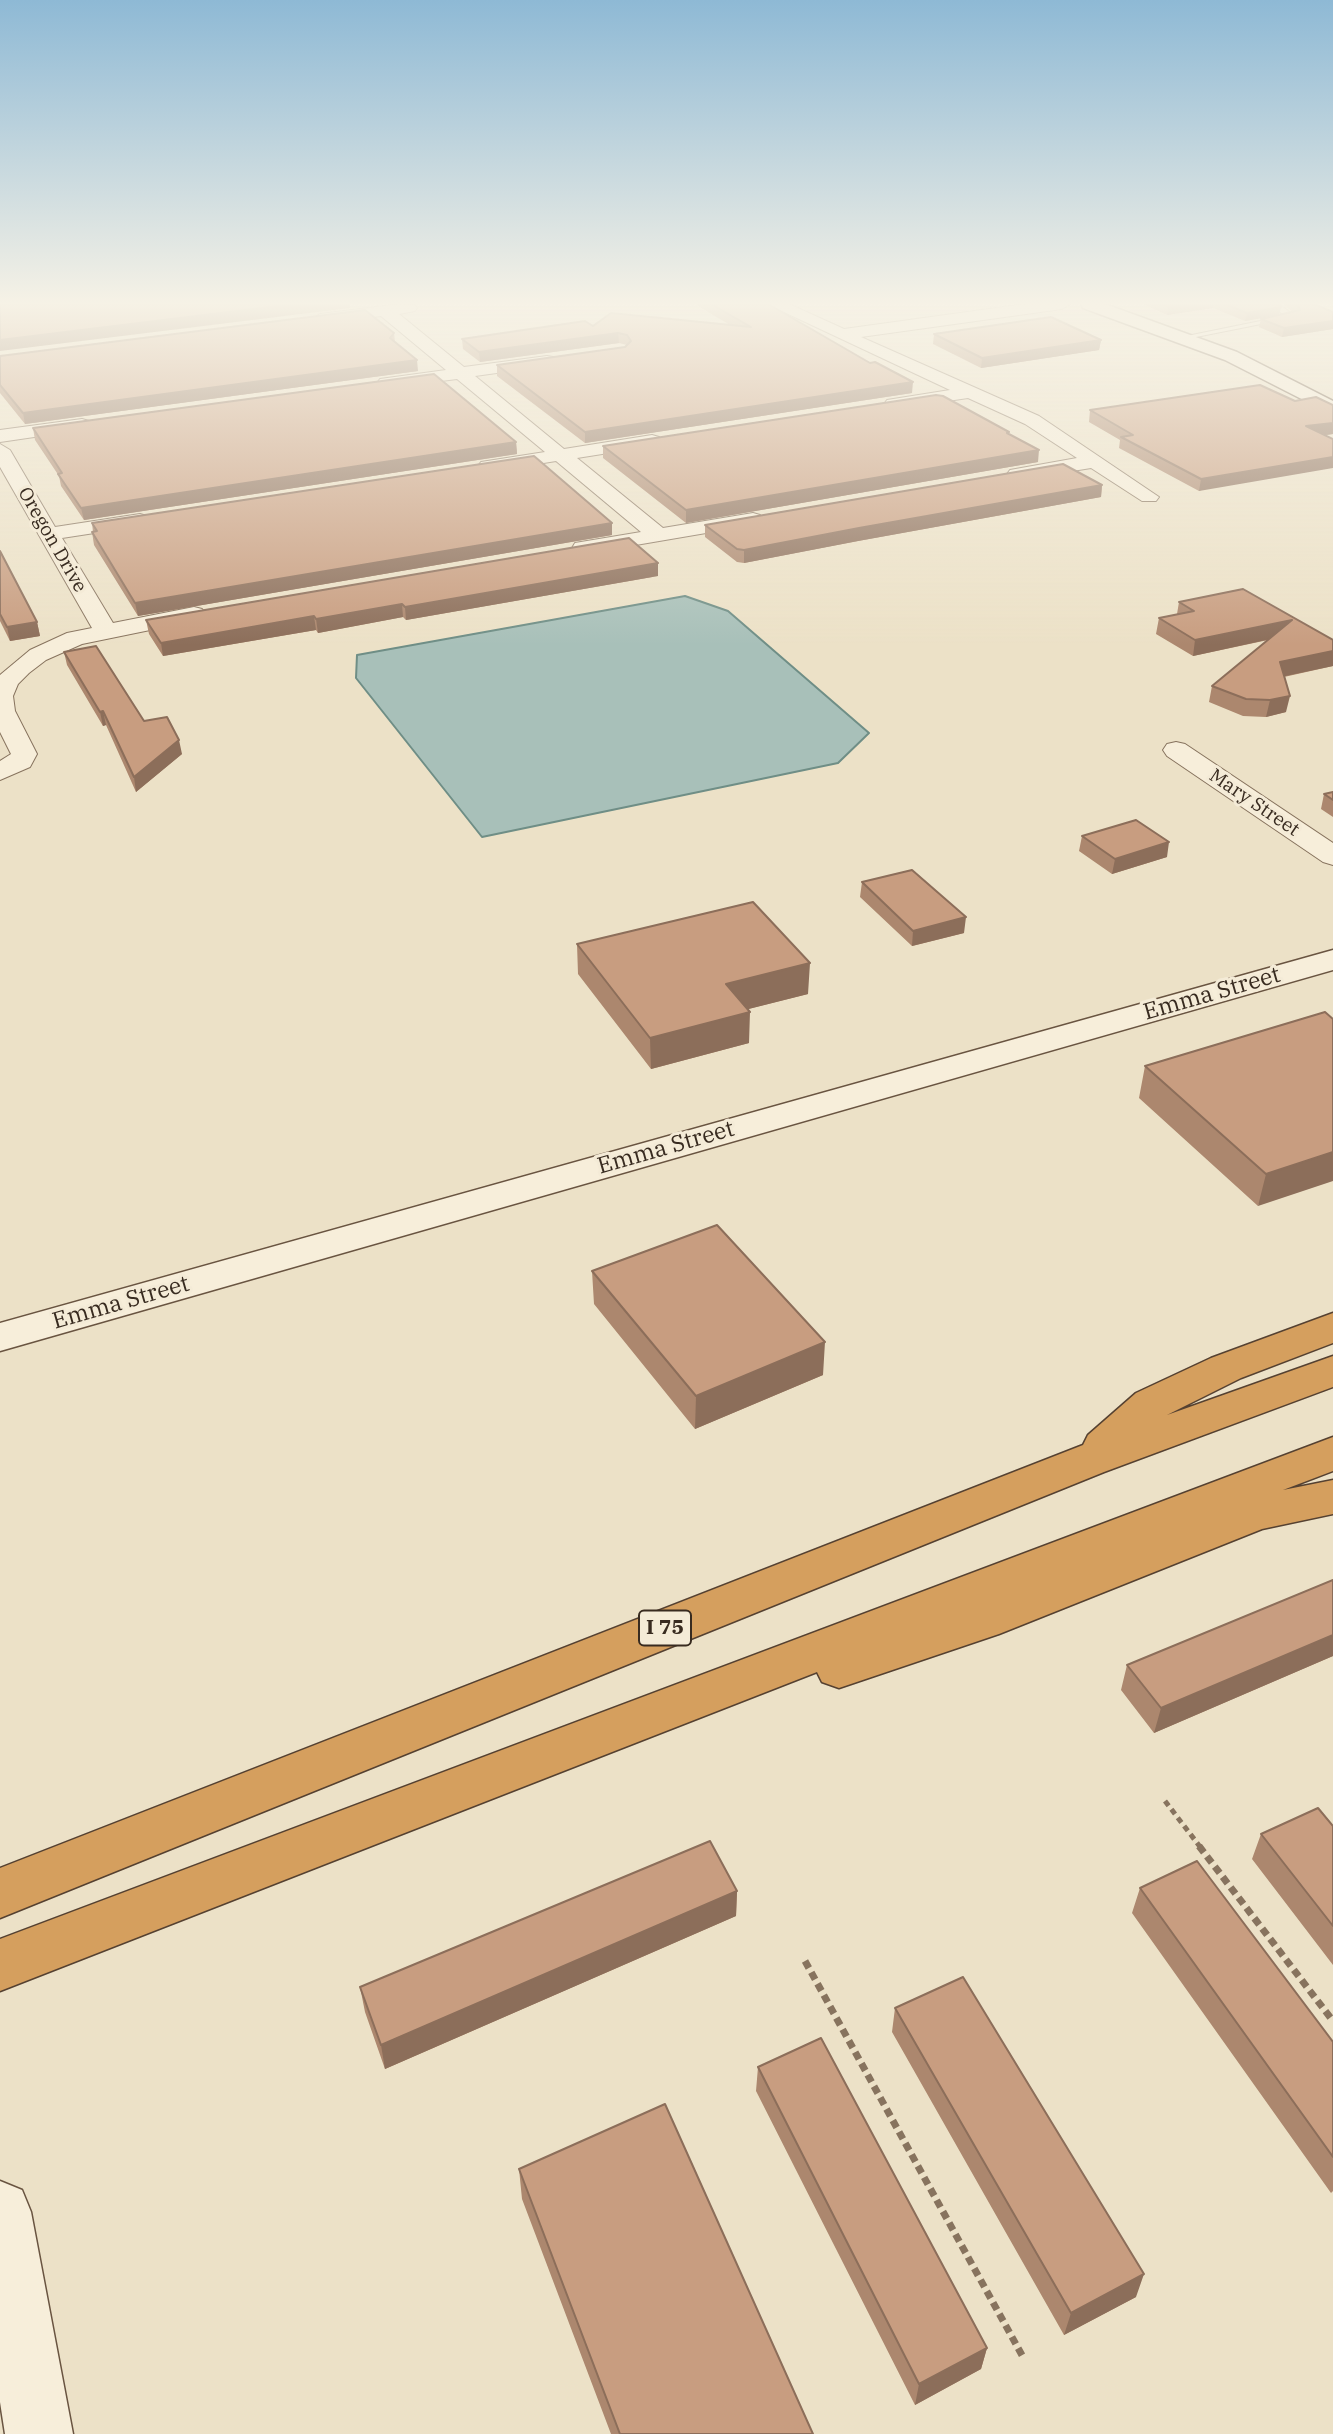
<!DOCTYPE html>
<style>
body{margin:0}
canvas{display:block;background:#ece1c7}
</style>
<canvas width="1333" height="2434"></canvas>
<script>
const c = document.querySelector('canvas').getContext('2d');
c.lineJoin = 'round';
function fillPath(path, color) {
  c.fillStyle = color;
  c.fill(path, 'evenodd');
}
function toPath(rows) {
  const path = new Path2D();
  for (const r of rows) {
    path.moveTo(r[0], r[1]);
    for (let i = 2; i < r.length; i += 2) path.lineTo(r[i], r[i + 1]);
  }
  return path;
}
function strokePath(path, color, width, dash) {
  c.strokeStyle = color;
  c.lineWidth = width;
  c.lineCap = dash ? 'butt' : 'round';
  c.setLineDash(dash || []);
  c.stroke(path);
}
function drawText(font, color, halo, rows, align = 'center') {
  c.font = font + ' "IBM Plex Serif",serif';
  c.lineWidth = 6;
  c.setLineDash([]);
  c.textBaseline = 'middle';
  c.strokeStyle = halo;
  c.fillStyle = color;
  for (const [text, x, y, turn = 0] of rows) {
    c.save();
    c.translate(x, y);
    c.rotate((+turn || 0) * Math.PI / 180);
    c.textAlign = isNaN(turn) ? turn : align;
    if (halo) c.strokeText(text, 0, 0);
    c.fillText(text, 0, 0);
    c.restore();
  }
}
const water = toPath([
 [685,596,728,611,869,733,838,763,482,837,356,678,357,655,685,596]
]);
fillPath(water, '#a8c0b9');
strokePath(water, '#6f8e86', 2);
const lane = toPath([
 [1270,304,1279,304,1296,317,1186,339,1182,337,1285,316,1270,304]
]);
const street = toPath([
 [400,304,415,305,417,308,415,311,399,314,464,367,547,356,553,357,556,361,547,366,475,376,564,449,652,435,659,437,662,441,659,445,577,458,663,528,753,513,760,515,763,519,760,523,753,525,583,554,575,553,572,548,575,543,641,532,556,461,488,472,481,470,478,466,481,462,545,452,457,379,386,388,380,387,377,383,380,379,446,370,381,316,320,324,312,319,320,314,400,304],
 [767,304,789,304,844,329,1025,304,1070,304,1062,309,861,337,1039,416,1159,497,1156,501,1142,501,1091,468,1017,480,1010,478,1007,474,1010,470,1077,458,1025,424,968,398,893,409,887,408,884,404,887,400,950,390,767,304],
 [82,419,89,421,91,425,89,429,0,442,0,430,82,419],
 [0,444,10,450,55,527,140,514,147,516,150,520,147,524,140,526,62,538,113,623,194,607,202,609,206,614,202,619,194,621,82,644,46,660,29,673,18,684,13,696,15,711,37,754,30,767,0,780,0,761,11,754,0,732,0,675,30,650,67,633,92,628,0,467,0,444],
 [1176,742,1185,744,1333,843,1333,865,1323,862,1167,756,1163,750,1167,744,1176,742]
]);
const secondary = toPath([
 [1081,304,1105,304,1237,352,1333,401,1333,415,1225,360,1083,308,1081,304],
 [1333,950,1333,970,0,1351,0,1323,1333,950],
 [0,2181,22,2190,31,2212,73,2434,5,2434,0,2402,0,2181]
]);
const highway = toPath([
 [1333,1313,1333,1343,1241,1378,1167,1415,1333,1356,1333,1387,1104,1472,0,1918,0,1868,1083,1445,1088,1435,1136,1393,1211,1358,1333,1313],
 [1333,1437,1333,1471,1283,1490,1333,1480,1333,1514,1262,1529,999,1634,839,1688,822,1682,817,1672,0,1991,0,1939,1333,1437]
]);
strokePath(lane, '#87735e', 2);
strokePath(street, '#87735e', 2);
strokePath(secondary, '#695441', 3);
strokePath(highway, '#554131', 3);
strokePath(toPath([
 [1165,1801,1201,1848]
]), '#87735e', 5, [6, 4.5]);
strokePath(toPath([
 [1199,1846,1333,2021],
 [805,1961,1023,2357]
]), '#87735e', 7, [8, 5]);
fillPath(lane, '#f7eeda');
fillPath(street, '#f7eeda');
fillPath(secondary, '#f7eeda');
fillPath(highway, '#d59f5e');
fillPath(toPath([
 [698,304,768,304,912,393,585,443,497,376,497,365,625,347,627,345,619,343,480,362,463,349,462,339,593,326,730,325,698,306],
 [1143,304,1278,304,1279,315,1245,321,1213,308,1167,315],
 [1283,304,1314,304,1333,312,1333,329,1282,337,1259,327,1261,319,1293,312],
 [394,333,395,342,418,371,25,424,0,393,0,356],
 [934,334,1101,340,1099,350,981,368,933,344],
 [1295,401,1333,405,1333,434,1325,435,1199,491,1119,448,1120,440,1089,422,1090,410],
 [33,428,516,442,517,454,84,520,61,486,59,476,35,440],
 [1009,432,1009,434,1038,462,686,523,603,458,603,446],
 [1102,485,1101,497,858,541,744,563,737,562,705,537,705,525],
 [92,523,612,523,612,535,138,616,94,545,92,532,93,532],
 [0,551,37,622,40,636,10,641,0,621],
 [658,576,406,620,403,617,318,633,316,630,163,656,149,634,146,620],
 [1179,602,1333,640,1333,666,1284,677,1286,712,1266,717,1243,716,1209,702,1212,686,1268,640,1193,656,1156,634,1159,618,1177,614],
 [64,652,182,754,136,792,106,725,103,726,67,665],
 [1333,792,1333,817,1321,809,1324,794],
 [1082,836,1167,857,1112,874,1079,851],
 [862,882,964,933,912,946,860,897],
 [577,944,808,994,748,1009,749,1043,651,1069,578,974],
 [1333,1019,1258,1206,1139,1098,1145,1066],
 [592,1271,823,1375,695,1429,594,1304],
 [1333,1580,1333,1656,1154,1733,1121,1690,1127,1665],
 [1333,1826,1333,1965,1252,1859,1261,1834],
 [1140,1888,1333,2042,1333,2191,1331,2193,1132,1913],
 [737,1891,736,1916,385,2069,365,2012,360,1987],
 [895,2008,1136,2297,1064,2335,892,2032],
 [758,2067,987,2348,981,2369,915,2405,756,2091],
 [519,2169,813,2434,611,2434,522,2199]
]), '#ac876e');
fillPath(toPath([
 [294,304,350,304,350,308,0,351,0,340],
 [1185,304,1213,304,1213,308,1167,315,1168,307],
 [1281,307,1279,315,1245,321,1247,313],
 [1333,321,1333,329,1282,337,1284,328],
 [618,333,619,343,480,362,479,352],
 [1101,340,1099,350,981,368,982,358],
 [417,360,418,371,25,424,23,413],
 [913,382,912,393,585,443,585,432],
 [1333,423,1333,434,1304,438,1306,426],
 [516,442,517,454,84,520,81,508],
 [1039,450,1038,462,686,523,686,510],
 [1333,457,1333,468,1199,491,1201,479],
 [1102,485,1101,497,858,541,744,563,744,550,859,528],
 [612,523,612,535,138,616,135,603],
 [658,563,658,576,406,620,405,607],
 [402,604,403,617,318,633,316,619],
 [314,616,316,630,163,656,161,643],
 [1292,620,1289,635,1193,656,1195,640],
 [37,622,40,636,10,641,7,627],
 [1333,651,1333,666,1276,678,1280,662],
 [1290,696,1286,712,1266,717,1270,700],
 [103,711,106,725,103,726,100,712],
 [179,740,182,754,136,792,134,777],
 [1169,842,1167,857,1112,874,1115,859],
 [966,917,964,933,912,946,913,931],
 [810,963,808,994,725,1015,726,984],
 [750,1012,749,1043,651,1069,650,1038],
 [1333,1152,1333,1181,1258,1206,1266,1174],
 [825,1342,823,1375,695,1429,696,1396],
 [1333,1635,1333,1656,1154,1733,1161,1708],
 [737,1891,736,1916,385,2069,381,2045],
 [1144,2274,1136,2297,1064,2335,1071,2313],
 [987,2348,981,2369,915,2405,919,2384]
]), '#8c6e5a');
const building = toPath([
 [0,304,294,304,0,340,0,304],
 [711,304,768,304,870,363,875,362,913,382,585,432,497,365,625,347,631,341,627,335,618,333,479,352,462,339,585,321,593,326,611,313,751,327,711,304],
 [1163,304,1185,304,1168,307,1163,304],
 [1225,304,1278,304,1281,307,1247,313,1225,304],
 [1296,304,1314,304,1333,312,1333,321,1284,328,1261,319,1300,310,1299,307,1296,304],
 [365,310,394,333,390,338,417,360,23,413,0,385,0,356,365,310],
 [1051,317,1101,340,982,358,934,334,1051,317],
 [434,374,516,442,81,508,58,474,62,473,33,428,434,374],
 [1260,385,1295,401,1316,397,1333,405,1333,423,1306,426,1333,439,1333,457,1201,479,1121,437,1133,435,1090,410,1260,385],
 [936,395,943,396,1009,432,1007,433,1039,450,686,510,603,446,936,395],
 [534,456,612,523,135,603,92,532,97,531,92,523,534,456],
 [1063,464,1102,485,859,528,744,550,737,549,705,525,1063,464],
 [629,538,658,563,405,607,402,604,316,619,314,616,161,643,146,620,629,538],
 [0,551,37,622,7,627,0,614,0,551],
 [1243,589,1333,640,1333,651,1280,662,1290,696,1270,700,1246,699,1212,686,1292,620,1195,640,1159,618,1194,611,1179,602,1243,589],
 [96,646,144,721,167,717,179,740,134,777,103,711,100,712,64,652,96,646],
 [1333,792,1333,800,1324,794,1333,792],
 [1136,820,1169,842,1115,859,1082,836,1136,820],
 [912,870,966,917,913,931,862,882,912,870],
 [753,902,810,963,726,984,750,1012,650,1038,577,944,753,902],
 [1325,1012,1333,1019,1333,1152,1266,1174,1145,1066,1325,1012],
 [717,1225,825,1342,696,1396,592,1271,717,1225],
 [1333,1580,1333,1635,1161,1708,1127,1665,1333,1580],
 [1318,1808,1333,1826,1333,1926,1261,1834,1318,1808],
 [710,1841,737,1891,381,2045,360,1987,710,1841],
 [1197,1861,1333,2042,1333,2157,1140,1888,1197,1861],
 [963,1977,1144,2274,1071,2313,895,2008,963,1977],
 [821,2038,987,2348,919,2384,758,2067,821,2038],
 [665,2104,813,2434,620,2434,519,2169,665,2104]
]);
fillPath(building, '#c89d80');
strokePath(building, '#8c6e5a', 2);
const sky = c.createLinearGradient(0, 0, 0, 645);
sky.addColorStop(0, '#8eb9d5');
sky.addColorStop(0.47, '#f6f2e6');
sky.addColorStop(1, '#f6f2e600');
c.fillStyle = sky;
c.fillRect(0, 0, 1333, 645);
drawText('19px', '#382b20', '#f4ebd7', [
 ["Oregon Drive",52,540,60],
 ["Mary Street",1254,803,34]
]);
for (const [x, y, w] of [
 [665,1628,52]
]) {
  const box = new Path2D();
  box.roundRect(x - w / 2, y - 17.5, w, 35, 5);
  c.fillStyle = '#f4ebd7';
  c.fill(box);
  strokePath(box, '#382b20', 2);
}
drawText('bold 21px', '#382b20', null, [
 ["I 75",665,1628]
]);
drawText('23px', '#382b20', '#f4ebd7', [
 ["Emma Street",1212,994,-16],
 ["Emma Street",666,1148,-16],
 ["Emma Street",121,1303,-16]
]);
</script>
